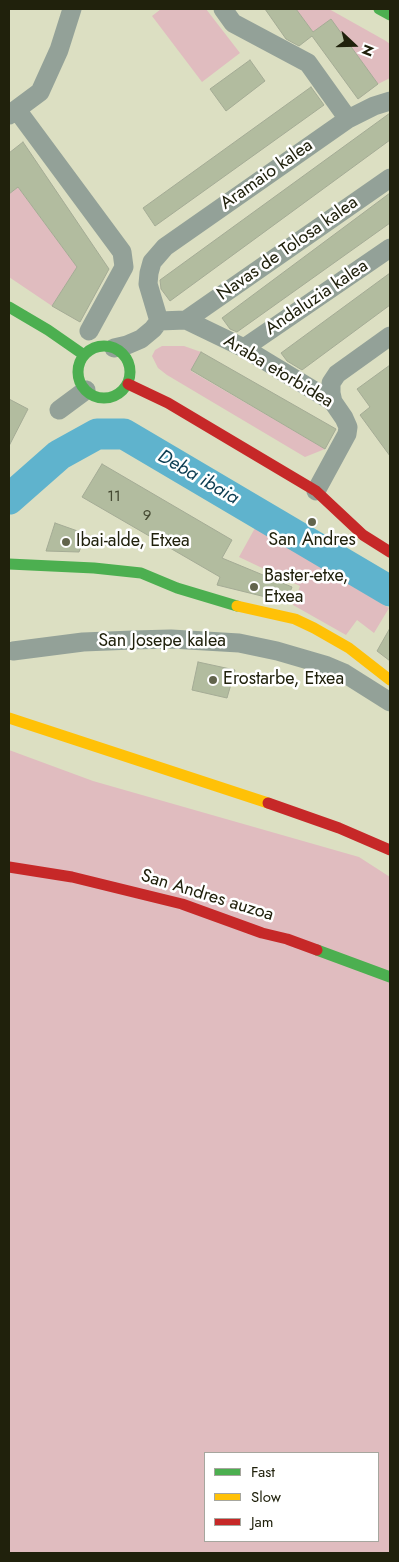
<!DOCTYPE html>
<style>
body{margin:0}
#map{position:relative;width:399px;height:1562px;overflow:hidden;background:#dcdfc2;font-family:Jost,sans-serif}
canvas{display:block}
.frame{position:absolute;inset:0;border:10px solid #20210c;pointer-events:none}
.legend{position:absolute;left:204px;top:1452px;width:175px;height:90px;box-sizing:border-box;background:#fff;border:1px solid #a6a69e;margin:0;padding:6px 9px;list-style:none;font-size:15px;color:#20210c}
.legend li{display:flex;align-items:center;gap:10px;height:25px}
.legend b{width:25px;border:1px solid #a6a69e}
.north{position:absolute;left:329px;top:20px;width:50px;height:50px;-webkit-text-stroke:4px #fff;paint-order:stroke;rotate:111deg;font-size:14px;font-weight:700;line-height:20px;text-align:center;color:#20210c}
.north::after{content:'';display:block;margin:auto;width:18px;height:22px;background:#20210c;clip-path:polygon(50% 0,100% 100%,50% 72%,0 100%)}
</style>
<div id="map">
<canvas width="399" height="1562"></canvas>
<div class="frame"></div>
<ul class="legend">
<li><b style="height:6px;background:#4caf50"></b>Fast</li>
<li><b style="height:6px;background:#ffc107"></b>Slow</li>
<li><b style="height:6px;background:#c62828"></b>Jam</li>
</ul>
<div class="north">N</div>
</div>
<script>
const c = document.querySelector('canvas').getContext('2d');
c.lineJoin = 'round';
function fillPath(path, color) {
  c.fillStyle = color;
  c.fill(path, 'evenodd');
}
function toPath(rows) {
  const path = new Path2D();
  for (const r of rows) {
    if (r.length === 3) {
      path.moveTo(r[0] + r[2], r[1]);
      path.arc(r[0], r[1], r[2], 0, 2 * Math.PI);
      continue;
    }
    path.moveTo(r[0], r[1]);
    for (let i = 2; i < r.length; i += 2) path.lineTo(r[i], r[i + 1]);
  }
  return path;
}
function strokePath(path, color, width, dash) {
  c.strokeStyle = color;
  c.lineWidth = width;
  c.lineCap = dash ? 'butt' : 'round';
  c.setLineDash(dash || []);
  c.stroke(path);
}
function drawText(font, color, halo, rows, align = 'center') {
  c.font = font + ' Jost,sans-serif';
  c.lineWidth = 5;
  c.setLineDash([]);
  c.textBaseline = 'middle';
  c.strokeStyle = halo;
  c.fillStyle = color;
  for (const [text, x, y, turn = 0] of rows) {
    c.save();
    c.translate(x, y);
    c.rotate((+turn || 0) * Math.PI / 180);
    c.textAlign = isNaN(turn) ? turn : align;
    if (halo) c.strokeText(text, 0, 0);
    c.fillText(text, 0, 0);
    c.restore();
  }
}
fillPath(toPath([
 [161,9,206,9,240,53,202,82,152,16],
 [296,9,329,9,386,41,390,44,390,78,378,84,331,20,313,32],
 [18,187,77,267,52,306,9,277,9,194],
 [162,346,184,346,201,352,191,371,325,449,305,457,167,375,158,368,152,356,155,350],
 [255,528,389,608,374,633,357,620,346,635,293,605,300,586,239,557],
 [9,750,93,781,359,857,390,877,390,1553,9,1553],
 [205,1453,378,1453,378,1541,205,1541]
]), '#e0bcbf');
strokePath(toPath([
 [9,499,59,455,97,434,124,434,390,591]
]), '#5fb3cd', 31);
const building = toPath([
 [265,9,296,9,313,32,331,19,378,84,358,99,312,36,299,46,286,39,265,9],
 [250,60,265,81,226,111,210,89,250,60],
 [311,87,324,105,155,226,143,208,311,87],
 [390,113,390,140,170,301,161,289,160,280,390,113],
 [23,142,109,269,80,322,52,306,77,267,18,187,9,194,9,153,23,142],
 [390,193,390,223,237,332,230,329,222,318,390,193],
 [390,273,390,305,302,370,287,361,281,353,390,273],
 [201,352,336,429,325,449,191,370,201,352],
 [390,365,390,456,360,415,370,407,357,389,390,365],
 [9,399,28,409,9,446,9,399],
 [102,464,232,540,222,558,292,587,286,602,217,585,220,577,82,497,102,464],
 [55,523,86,534,79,552,46,551,55,523],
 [390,628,390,661,377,651,390,628],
 [198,662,235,670,227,698,192,690,198,662]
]);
fillPath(building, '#b2bc9f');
strokePath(building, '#a4ab95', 1);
strokePath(toPath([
 [223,9,233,23,308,63,348,119],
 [17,110,122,252,124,267,89,331],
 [9,115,40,92,59,50,72,9],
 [186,320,390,178],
 [159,321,148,284,149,273,152,262,165,247,348,119,374,106,390,101],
 [159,321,186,320,244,348,333,402,344,418,348,427,347,434,316,491],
 [114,348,127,345,141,339,153,329,159,321],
 [244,348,390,248],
 [333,402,331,393,331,383,337,374,390,336],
 [59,410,86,390],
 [13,651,83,642,133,640,171,639,239,643,277,651,325,665,344,673,390,702]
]), '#93a198', 19);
strokePath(toPath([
 [379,9,390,15],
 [9,307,48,330,84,355],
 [104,372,26],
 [9,564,94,568,141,573,177,588,237,606],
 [317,950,390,977]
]), '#4caf50', 11);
strokePath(toPath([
 [237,606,295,619,314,628,349,648,390,680],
 [9,718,268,803]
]), '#ffc107', 11);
strokePath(toPath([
 [128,384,168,403,316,491,363,535,390,552],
 [268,803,339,828,390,850],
 [9,867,72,877,182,904,262,933,287,939,317,950]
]), '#c62828', 11);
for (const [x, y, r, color] of [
 [312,522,5,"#62644c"],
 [66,542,5,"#62644c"],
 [254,587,5,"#62644c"],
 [213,680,5,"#62644c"]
]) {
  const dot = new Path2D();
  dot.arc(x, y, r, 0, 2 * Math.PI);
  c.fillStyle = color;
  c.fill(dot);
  strokePath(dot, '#fff', 2);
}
drawText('15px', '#444831', null, [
 ["11",114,497],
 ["9",147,516]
]);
drawText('18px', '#20210c', '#fff', [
 ["Aramaio kalea",267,175,-35],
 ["Navas de Tolosa kalea",288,249,-35],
 ["Andaluzia kalea",317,298,-34],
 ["Araba etorbidea",278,372,31],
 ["San Josepe kalea",162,642],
 ["San Andres auzoa",207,896,17]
]);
drawText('18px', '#20210c', '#fff', [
 ["San Andres",312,541,"center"],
 ["Ibai-alde, Etxea",76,542],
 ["Baster-etxe,",264,577],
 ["Etxea",264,598],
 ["Erostarbe, Etxea",223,680]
], 'left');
drawText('italic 19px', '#0c3d52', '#fff', [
 ["Deba ibaia",198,478,30]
]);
</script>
